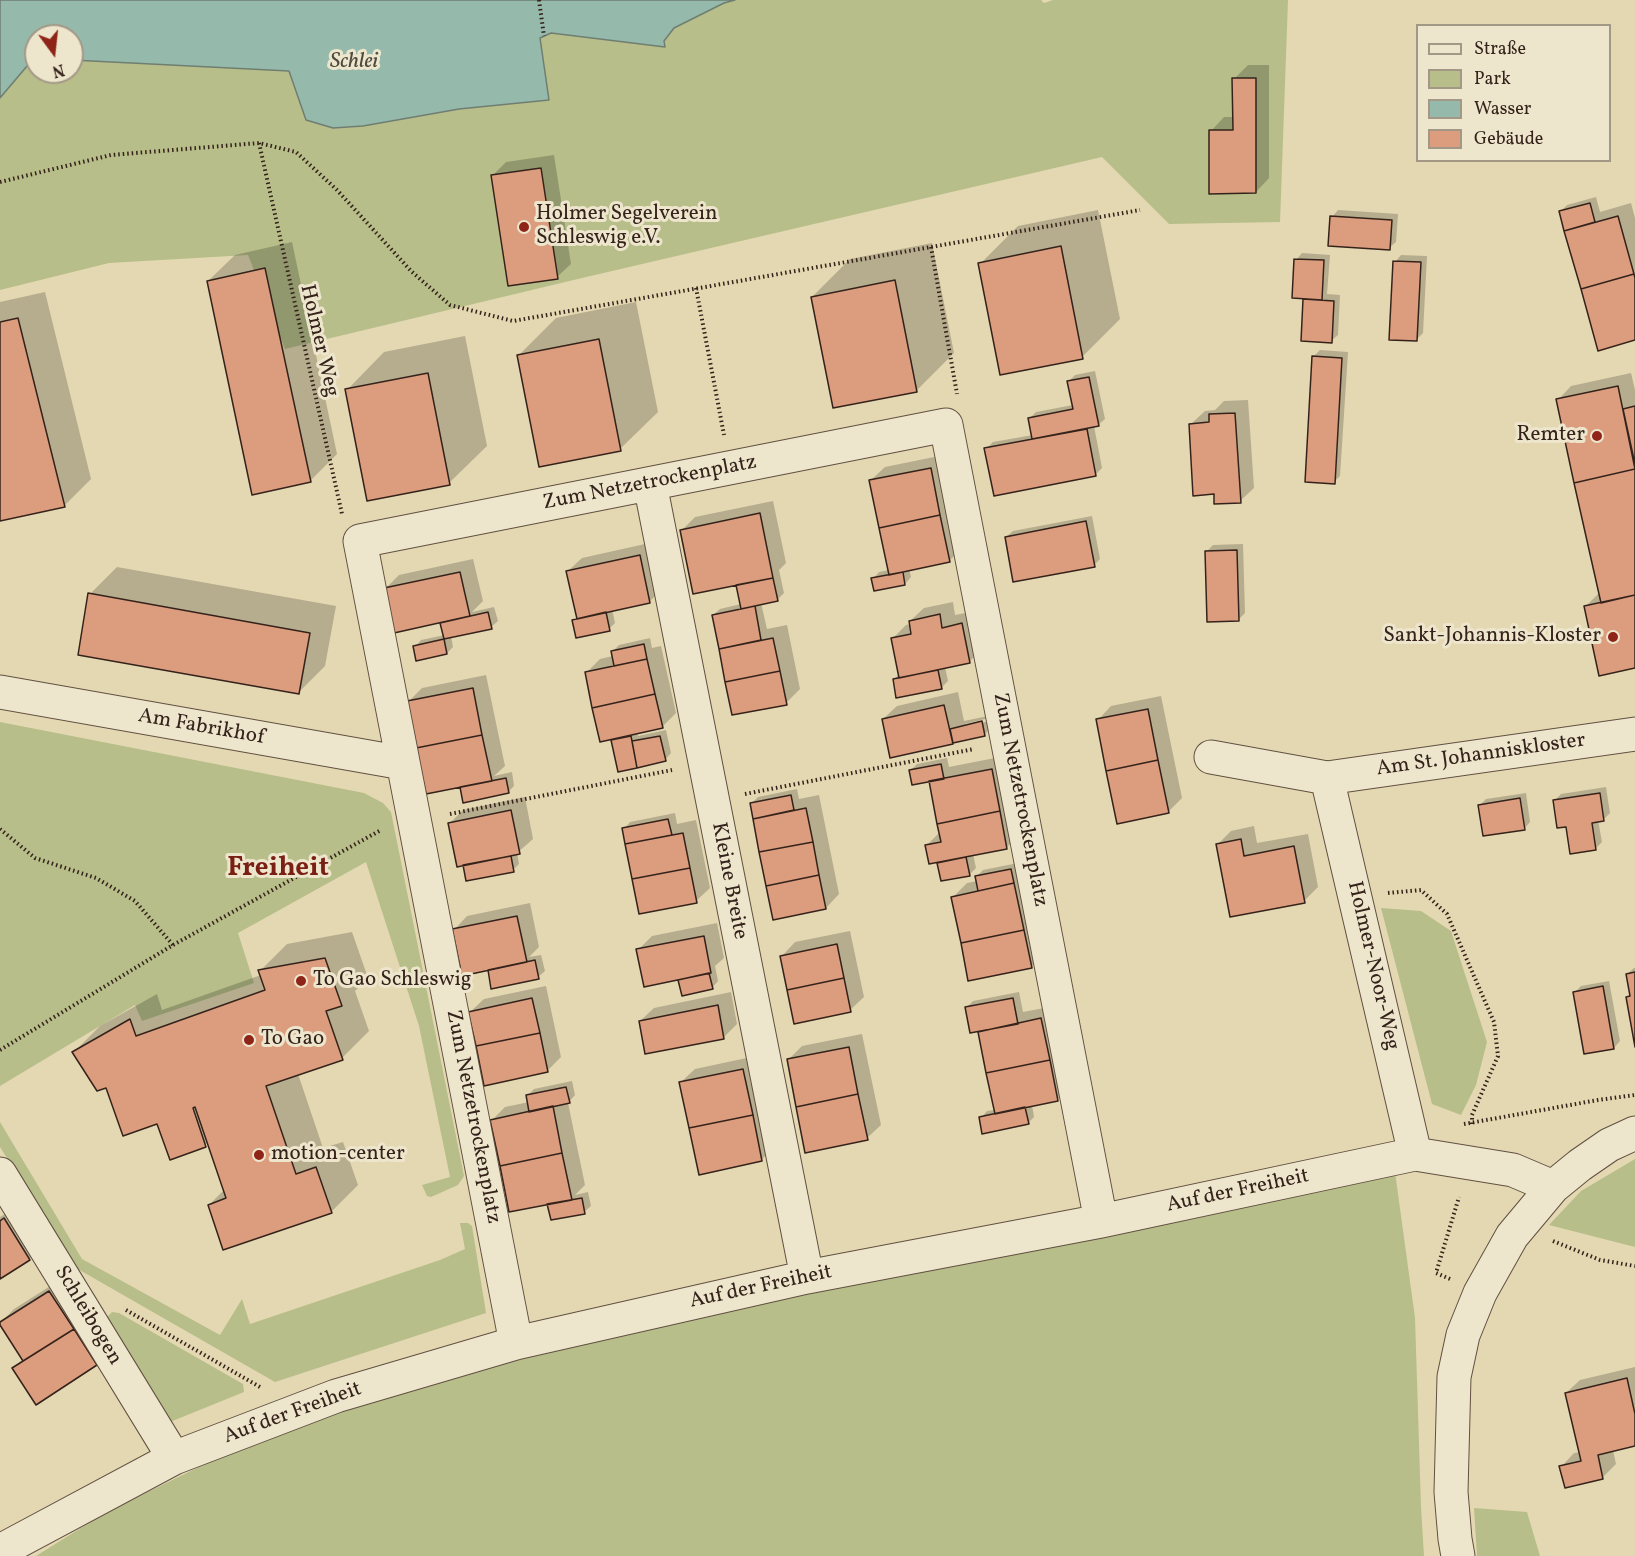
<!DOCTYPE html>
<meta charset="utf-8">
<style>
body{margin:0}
#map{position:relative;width:1635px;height:1556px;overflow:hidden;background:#e4d8b2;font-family:Vollkorn,serif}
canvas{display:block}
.legend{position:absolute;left:1416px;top:24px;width:195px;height:138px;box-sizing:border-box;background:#ede6cd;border:2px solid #a39886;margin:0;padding:8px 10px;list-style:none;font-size:18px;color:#35231b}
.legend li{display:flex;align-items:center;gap:12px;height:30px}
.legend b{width:30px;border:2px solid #a39886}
.north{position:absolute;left:24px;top:24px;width:60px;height:60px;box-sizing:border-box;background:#ede6cd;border:2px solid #a39886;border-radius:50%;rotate:165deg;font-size:16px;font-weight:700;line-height:24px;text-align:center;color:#35231b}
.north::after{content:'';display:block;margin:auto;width:21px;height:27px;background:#8f2418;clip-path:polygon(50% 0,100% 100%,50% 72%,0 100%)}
</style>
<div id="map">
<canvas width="1635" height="1556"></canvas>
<ul class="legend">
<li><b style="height:8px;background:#ede6cd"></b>Straße</li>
<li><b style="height:16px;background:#b7be8a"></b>Park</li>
<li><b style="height:16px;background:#95baab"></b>Wasser</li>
<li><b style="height:16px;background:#dc9d7e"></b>Gebäude</li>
</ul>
<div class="north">N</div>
</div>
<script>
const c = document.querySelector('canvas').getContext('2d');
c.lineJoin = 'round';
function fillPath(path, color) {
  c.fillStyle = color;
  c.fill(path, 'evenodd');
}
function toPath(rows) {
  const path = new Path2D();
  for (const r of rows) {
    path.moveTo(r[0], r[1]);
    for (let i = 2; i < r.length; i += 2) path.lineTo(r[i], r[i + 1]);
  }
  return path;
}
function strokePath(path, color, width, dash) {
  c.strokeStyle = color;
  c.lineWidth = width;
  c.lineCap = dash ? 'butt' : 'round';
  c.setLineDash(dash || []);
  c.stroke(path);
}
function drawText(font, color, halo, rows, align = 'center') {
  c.font = font + ' Vollkorn,serif';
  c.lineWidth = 6;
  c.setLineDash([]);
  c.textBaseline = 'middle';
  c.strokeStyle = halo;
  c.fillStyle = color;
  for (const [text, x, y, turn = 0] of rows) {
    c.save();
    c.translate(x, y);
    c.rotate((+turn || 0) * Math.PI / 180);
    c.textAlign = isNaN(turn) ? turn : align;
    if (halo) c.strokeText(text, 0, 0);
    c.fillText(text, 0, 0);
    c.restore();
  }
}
fillPath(toPath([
 [735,0,1041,0,1044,3,1053,0,1288,0,1280,222,1169,224,1102,157,582,278,285,349,248,255,109,263,0,290,0,99,33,58,36,59,36,72,72,72,72,60,289,71,306,120,333,128,355,127,459,109,549,100,539,38,551,33,665,47,664,41,674,28,724,3],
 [0,722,364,793,383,803,391,812,464,1176,458,1185,431,1197,427,1196,422,1185,450,1177,419,1026,366,862,238,933,254,983,142,1021,135,1005,0,1086],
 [1381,908,1421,911,1451,931,1487,1042,1476,1085,1461,1115,1432,1104],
 [0,1122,82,1259,220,1335,242,1299,250,1324,440,1260,465,1249,460,1223,468,1223,472,1226,486,1313,275,1382,76,1268,0,1147],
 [1635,1159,1635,1247,1549,1225,1581,1191],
 [1395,1172,1415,1318,1421,1507,1424,1556,36,1556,105,1513,258,1438,529,1348],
 [112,1312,119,1313,243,1384,244,1392,170,1422,108,1322,107,1317],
 [1474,1508,1527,1512,1540,1556,1477,1556]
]), '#b7be8a');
const water = toPath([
 [0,0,735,0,724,3,674,28,664,41,665,47,551,33,540,38,549,100,459,109,363,126,333,128,306,120,289,71,72,60,72,36,36,36,36,59,33,59,0,98,0,0]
]);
fillPath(water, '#95baab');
strokePath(water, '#6f7e71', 1.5);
fillPath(toPath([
 [1248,65,1269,65,1269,178,1256,192,1211,131,1224,117,1234,117,1234,79],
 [554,155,571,264,557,277,492,176,506,162],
 [1596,197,1600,212,1631,203,1635,218,1635,339,1599,349,1560,212,1567,205],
 [1098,210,1120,319,1082,357,980,264,1018,226],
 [1338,210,1398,214,1396,242,1389,248,1332,217],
 [292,242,337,454,310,481,208,281,235,255],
 [932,243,954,353,917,390,812,297,850,259],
 [1302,253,1330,255,1327,294,1340,295,1338,335,1331,341,1302,340,1305,298,1296,260],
 [1401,255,1427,256,1423,333,1416,340,1395,262],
 [45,292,91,479,64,506,0,515,0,302],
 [636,302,658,412,620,449,519,355,556,318],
 [465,336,487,446,449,483,347,390,384,352],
 [1320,350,1348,352,1340,476,1334,482,1314,356],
 [1095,371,1105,419,1098,425,1094,426,1102,468,1096,474,986,449,993,442,1033,435,1029,419,1036,412,1073,405,1069,381,1075,375],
 [1631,373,1635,390,1635,666,1585,607,1600,592,1558,400,1571,386],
 [1248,400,1254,488,1240,501,1215,493,1191,424,1205,411,1215,410,1224,401],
 [944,455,963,547,949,561,909,569,911,577,905,584,873,579,879,572,889,570,871,480,885,467],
 [773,501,786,563,779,570,784,593,777,600,761,603,767,629,787,625,800,689,786,703,733,714,713,615,720,609,741,604,738,586,681,531,695,517],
 [1092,516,1100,559,1094,565,1006,537,1013,531],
 [654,542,663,588,650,601,612,609,615,623,609,629,574,620,578,616,568,571,582,558],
 [1243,544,1245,613,1239,619,1207,551,1213,545],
 [473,559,483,601,472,612,494,607,498,621,491,627,451,636,453,647,447,653,415,647,421,640,445,635,442,623,445,620,385,589,399,575],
 [117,567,336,606,325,666,298,693,90,594],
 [953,602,955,615,976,611,983,648,970,661,945,667,948,681,941,688,894,679,900,674,892,639,906,625,911,624,910,621,924,608],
 [650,638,652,648,661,646,676,713,662,727,637,733,638,736,666,730,671,753,665,760,619,770,613,740,616,737,586,673,600,659,613,656,612,652,619,645],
 [486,675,505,766,494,776,512,772,514,786,508,792,461,786,408,702,422,688],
 [958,692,964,721,988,716,989,718,965,724,965,727,989,721,991,728,984,735,952,743,883,719,897,706],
 [1161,696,1182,798,1168,812,1098,720,1111,706],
 [1005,756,1020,834,1007,847,973,854,976,868,969,875,939,863,942,860,927,845,940,832,930,780,910,771,917,764,947,758,949,767],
 [1606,787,1610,813,1603,820,1598,820,1602,842,1595,849,1568,825,1555,800,1561,794],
 [797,789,799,799,819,795,839,894,826,908,774,918,751,804,758,797],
 [1526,793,1530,822,1524,829,1480,805,1486,799],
 [525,797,533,839,517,853,519,864,513,870,464,864,450,823,463,810],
 [675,813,677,824,696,820,710,888,696,901,640,912,624,829,630,822],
 [1254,826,1257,843,1308,834,1318,887,1304,901,1218,844,1231,831],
 [1018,863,1044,953,1031,967,953,897,967,883,978,881,977,876,983,870],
 [530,903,539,947,529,957,541,955,545,971,538,977,489,968,454,930,467,916],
 [717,923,724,958,715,966,718,981,712,988,683,994,680,978,638,950,652,936],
 [850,931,864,997,850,1010,782,956,795,942],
 [352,932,368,978,355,991,369,1031,342,1058,298,1074,323,1148,343,1142,358,1185,331,1212,209,1205,225,1189,208,1142,205,1145,158,1122,107,1086,74,1052,100,1026,157,994,162,1010,261,975,260,971,287,944],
 [1634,968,1635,968,1635,1039,1627,998,1631,994,1627,974],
 [1609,981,1620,1041,1614,1048,1575,992,1581,986],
 [546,986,561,1057,547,1071,470,1012,484,999],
 [731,992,737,1024,724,1037,640,1021,654,1008],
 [1019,992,1023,1012,1055,1006,1071,1086,1057,1100,1032,1105,1034,1117,1028,1123,981,1118,987,1111,995,1110,980,1032,983,1029,966,1008,973,1001],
 [862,1034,881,1125,867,1138,788,1060,802,1046],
 [756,1056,775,1146,761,1160,681,1082,695,1069],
 [572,1081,575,1095,568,1103,585,1185,575,1195,588,1192,591,1206,584,1212,549,1203,492,1120,505,1107,529,1102,527,1096,534,1089],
 [18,1206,43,1246,29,1259,0,1277,0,1217],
 [63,1278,110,1351,96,1364,14,1368,23,1359,0,1323,14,1309],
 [1635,1367,1635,1445,1613,1450,1616,1464,1603,1477,1561,1467,1574,1453,1581,1452,1566,1393,1580,1380]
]), '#0003');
const building = toPath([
 [1232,78,1256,78,1256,193,1209,194,1209,130,1233,130,1232,78],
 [541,168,558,279,508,286,491,175,541,168],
 [1590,203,1595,222,1564,231,1559,211,1590,203],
 [1330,216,1392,220,1390,250,1328,246,1330,216],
 [1618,216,1634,274,1581,289,1564,231,1618,216],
 [1061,246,1083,359,1000,375,978,263,1061,246],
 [1294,259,1324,260,1322,300,1292,298,1294,259],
 [1393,261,1421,262,1417,341,1389,340,1393,261],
 [265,268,311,482,252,495,207,281,265,268],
 [1634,274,1635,278,1635,340,1598,351,1581,289,1634,274],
 [895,280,917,392,833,408,811,297,895,280],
 [1303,299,1334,301,1332,343,1301,341,1303,299],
 [18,318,65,507,0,521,0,322,18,318],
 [599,339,621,451,539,467,517,355,599,339],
 [1312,356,1342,358,1335,484,1305,482,1312,356],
 [428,373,450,485,367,501,345,389,428,373],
 [1089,377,1099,426,1032,439,1028,418,1073,409,1067,381,1089,377],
 [1618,386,1635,469,1574,483,1556,399,1618,386],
 [1635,406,1635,464,1623,409,1635,406],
 [1235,413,1241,503,1214,504,1214,494,1193,496,1189,424,1209,422,1209,414,1235,413],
 [1087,429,1096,476,994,496,984,448,1087,429],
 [931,468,940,515,879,528,869,480,931,468],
 [1635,469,1635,595,1601,603,1574,483,1635,469],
 [760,513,773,578,693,594,680,530,760,513],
 [940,515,950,562,889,575,879,528,940,515],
 [1086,521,1095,567,1013,582,1005,537,1086,521],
 [1237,550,1239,621,1207,622,1205,551,1237,550],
 [640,555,650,603,577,619,566,571,640,555],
 [460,572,470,616,394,633,384,588,460,572],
 [903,572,905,585,874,591,871,578,903,572],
 [773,578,778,601,741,609,736,585,773,578],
 [88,593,310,633,299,694,78,655,88,593],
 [1635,595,1635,668,1599,676,1584,606,1635,595],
 [755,606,761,640,719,649,712,615,755,606],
 [488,612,492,629,444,639,440,623,488,612],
 [606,612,610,631,576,638,572,620,606,612],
 [940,614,942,628,962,623,970,663,899,678,891,638,911,634,909,621,940,614],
 [773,638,780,671,725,682,719,649,773,638],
 [444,639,447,654,416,661,413,646,444,639],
 [644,644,647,659,614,666,611,651,644,644],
 [647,659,655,694,592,708,585,672,647,659],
 [938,670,942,689,896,698,893,679,938,670],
 [780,671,787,705,732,715,725,682,780,671],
 [473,688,482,735,416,748,407,701,473,688],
 [655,694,663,728,600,742,592,708,655,694],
 [944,705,953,744,890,758,882,719,944,705],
 [1148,709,1158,760,1106,771,1096,719,1148,709],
 [982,721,985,736,953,743,950,729,982,721],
 [482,735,492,781,426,794,416,748,482,735],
 [631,736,637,768,618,772,611,740,631,736],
 [660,736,666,761,637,768,632,741,660,736],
 [1158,760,1169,813,1117,824,1106,771,1158,760],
 [941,764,944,779,912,785,909,770,941,764],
 [992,769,1000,811,937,824,929,781,992,769],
 [506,778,509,793,463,803,460,787,506,778],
 [1600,793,1604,821,1592,823,1596,850,1570,854,1566,827,1557,828,1553,800,1600,793],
 [791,795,794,810,753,819,750,803,791,795],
 [1520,798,1525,830,1483,836,1478,805,1520,798],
 [806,808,813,842,759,852,753,819,806,808],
 [511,810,520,854,457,867,448,823,511,810],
 [1000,811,1007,849,929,864,925,845,941,842,937,824,1000,811],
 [668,819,672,835,625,844,622,828,668,819],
 [683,833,690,868,632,879,625,844,683,833],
 [1241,839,1244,856,1294,846,1305,903,1230,917,1216,844,1241,839],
 [813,842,819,875,766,886,759,852,813,842],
 [511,856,514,872,466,881,463,865,511,856],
 [966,857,970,876,941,881,937,863,966,857],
 [690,868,697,903,639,914,632,879,690,868],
 [1011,869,1014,883,978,891,975,876,1011,869],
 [819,875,826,909,773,920,766,886,819,875],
 [1014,883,1024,930,961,943,951,897,1014,883],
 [517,916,527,962,462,976,452,929,517,916],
 [1024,930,1032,968,968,981,961,943,1024,930],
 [704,936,711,973,644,987,636,949,704,936],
 [837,944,844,978,787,990,780,956,837,944],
 [325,958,342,1006,326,1011,343,1060,266,1086,296,1174,316,1167,332,1213,223,1250,208,1205,226,1198,195,1107,193,1108,206,1147,170,1160,157,1124,123,1136,106,1088,97,1091,72,1052,130,1019,136,1036,265,990,258,970,325,958],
 [535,960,539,979,491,989,488,970,535,960],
 [1635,972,1635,1047,1626,997,1630,996,1626,974,1635,972],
 [709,973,713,989,682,996,678,980,709,973],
 [844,978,851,1012,794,1024,787,990,844,978],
 [1603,986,1614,1049,1584,1054,1573,992,1603,986],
 [532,998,540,1033,476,1046,468,1012,532,998],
 [1013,998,1018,1024,970,1033,965,1007,1013,998],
 [718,1005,724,1039,645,1054,639,1021,718,1005],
 [1041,1018,1050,1060,986,1073,978,1032,1041,1018],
 [540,1033,548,1072,484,1086,476,1046,540,1033],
 [849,1047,858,1094,796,1107,787,1059,849,1047],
 [1050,1060,1058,1101,995,1114,986,1073,1050,1060],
 [743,1069,753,1115,689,1128,679,1082,743,1069],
 [566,1087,570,1103,529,1112,526,1095,566,1087],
 [858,1094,868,1140,805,1153,796,1107,858,1094],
 [553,1106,562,1153,500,1166,490,1120,553,1106],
 [1025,1107,1029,1124,982,1134,979,1117,1025,1107],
 [753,1115,762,1161,699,1175,689,1128,753,1115],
 [562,1153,572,1200,509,1212,500,1166,562,1153],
 [582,1198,585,1214,551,1220,547,1204,582,1198],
 [4,1218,30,1260,0,1279,0,1221,4,1218],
 [49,1291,74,1329,23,1361,0,1325,0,1322,49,1291],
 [74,1329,97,1365,36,1405,12,1368,74,1329],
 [1627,1378,1635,1414,1635,1446,1598,1455,1603,1479,1565,1488,1559,1466,1581,1461,1565,1393,1627,1378]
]);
fillPath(building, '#dc9d7e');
strokePath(building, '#35231b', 1.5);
const minor = toPath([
 [650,484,807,1277],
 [0,692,403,763],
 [1211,757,1327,778,1635,734],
 [1327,778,1415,1154],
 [0,1174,174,1458],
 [516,1343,360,541,946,425,1101,1221],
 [0,1551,174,1458,336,1396,516,1343,807,1277,1101,1221,1415,1154,1513,1170,1553,1187],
 [1458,1556,1455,1539,1451,1492,1454,1377,1463,1335,1480,1293,1512,1236,1553,1187,1580,1165,1609,1145,1635,1133]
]);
strokePath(minor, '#615041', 35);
strokePath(toPath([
 [539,0,544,36],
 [259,143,342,514],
 [0,182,111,155,259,143,296,152,337,190,412,272,450,305,513,321,1140,210],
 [931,247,957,394],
 [696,288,724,435],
 [745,794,974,749],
 [450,814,672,770],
 [0,829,35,858,96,878,135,901,173,945],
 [1388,893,1421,890,1447,914,1494,1022,1498,1056,1472,1115,1472,1125],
 [0,1050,173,945,381,830],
 [1464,1124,1598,1100,1635,1095],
 [1553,1241,1600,1260,1635,1266],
 [1450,1279,1436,1273,1459,1197],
 [126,1310,260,1387]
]), '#35231b', 4, [1.5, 3]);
strokePath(minor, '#ede6cd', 33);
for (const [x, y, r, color] of [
 [524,227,6,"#8f2418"],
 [1597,436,6,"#8f2418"],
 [1613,637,6,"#8f2418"],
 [301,981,6,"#8f2418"],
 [249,1040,6,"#8f2418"],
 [259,1155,6,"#8f2418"]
]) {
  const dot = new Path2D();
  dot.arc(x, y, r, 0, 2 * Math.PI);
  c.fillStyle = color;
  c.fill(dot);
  strokePath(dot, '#ede6cd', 2);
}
drawText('21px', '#35231b', '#ede6cd', [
 ["Holmer Segelverein",536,215],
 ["Schleswig e.V.",536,239],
 ["Remter",1585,436,"right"],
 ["Sankt-Johannis-Kloster",1601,637,"right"],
 ["To Gao Schleswig",313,981],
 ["To Gao",261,1040],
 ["motion-center",271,1155]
], 'left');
drawText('21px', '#35231b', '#ede6cd', [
 ["Holmer Weg",318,341,77],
 ["Zum Netzetrockenplatz",650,484,-11],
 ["Am Fabrikhof",201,728,10],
 ["Am St. Johanniskloster",1481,756,-8],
 ["Zum Netzetrockenplatz",1019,800,79],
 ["Kleine Breite",728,881,79],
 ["Holmer-Noor-Weg",1372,966,77],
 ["Zum Netzetrockenplatz",472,1117,79],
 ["Auf der Freiheit",1238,1192,-12],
 ["Auf der Freiheit",761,1288,-12],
 ["Schleibogen",87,1316,59],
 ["Auf der Freiheit",293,1414,-20]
]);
drawText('italic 22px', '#4d493f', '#ede6cd', [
 ["Schlei",354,63]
]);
drawText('bold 27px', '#7a1f14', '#ede6cd', [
 ["Freiheit",278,870]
]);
</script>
